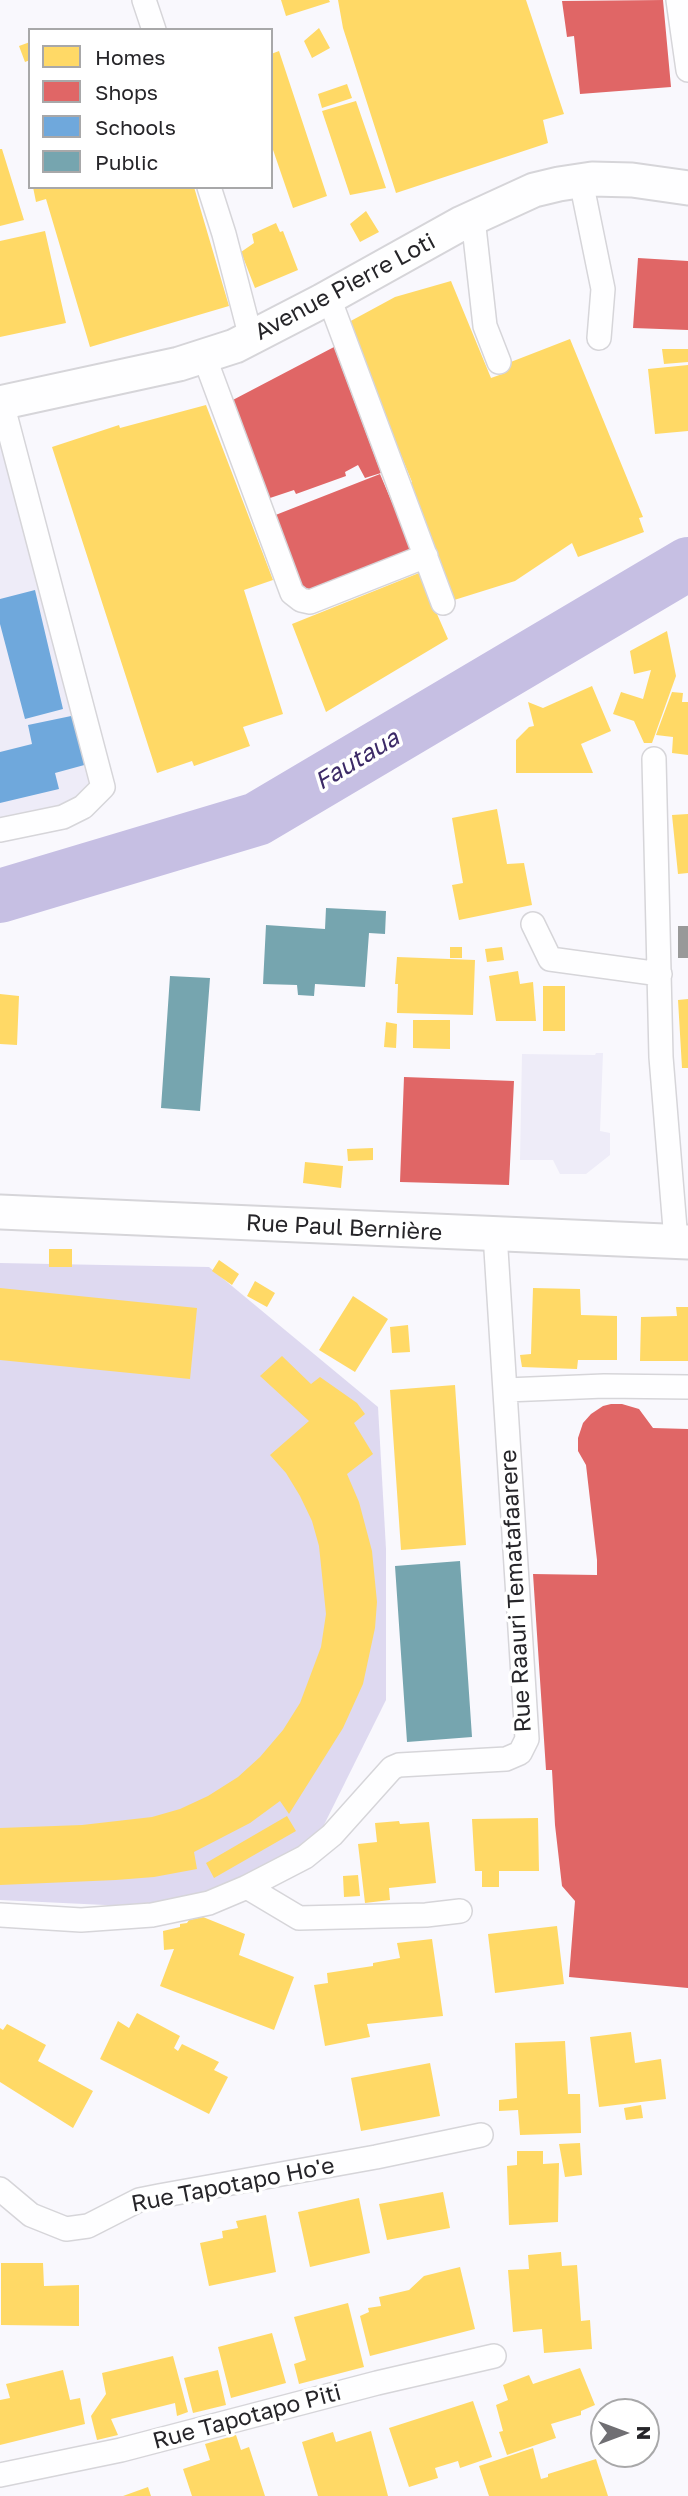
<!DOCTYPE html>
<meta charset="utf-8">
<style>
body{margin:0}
#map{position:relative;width:688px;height:2496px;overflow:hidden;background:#f9f8fd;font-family:"Golos Text",sans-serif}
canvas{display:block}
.legend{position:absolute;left:28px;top:28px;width:245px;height:161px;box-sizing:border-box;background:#fff;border:2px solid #a8a8a9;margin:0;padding:9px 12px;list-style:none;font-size:21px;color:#262529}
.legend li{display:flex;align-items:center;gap:14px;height:35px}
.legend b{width:35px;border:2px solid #a8a8a9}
.north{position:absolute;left:590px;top:2398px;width:70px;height:70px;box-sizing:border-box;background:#fff;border:2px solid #a8a8a9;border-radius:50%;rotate:90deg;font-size:19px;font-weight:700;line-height:28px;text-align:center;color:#262529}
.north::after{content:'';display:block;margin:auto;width:24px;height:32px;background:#706f73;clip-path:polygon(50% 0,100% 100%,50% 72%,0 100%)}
</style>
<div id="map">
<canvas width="688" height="2496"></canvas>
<ul class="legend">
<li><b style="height:19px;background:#ffd966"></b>Homes</li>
<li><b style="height:19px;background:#e06666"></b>Shops</li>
<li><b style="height:19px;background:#6fa8dc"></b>Schools</li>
<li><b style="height:19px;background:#76a5af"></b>Public</li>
</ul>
<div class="north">N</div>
</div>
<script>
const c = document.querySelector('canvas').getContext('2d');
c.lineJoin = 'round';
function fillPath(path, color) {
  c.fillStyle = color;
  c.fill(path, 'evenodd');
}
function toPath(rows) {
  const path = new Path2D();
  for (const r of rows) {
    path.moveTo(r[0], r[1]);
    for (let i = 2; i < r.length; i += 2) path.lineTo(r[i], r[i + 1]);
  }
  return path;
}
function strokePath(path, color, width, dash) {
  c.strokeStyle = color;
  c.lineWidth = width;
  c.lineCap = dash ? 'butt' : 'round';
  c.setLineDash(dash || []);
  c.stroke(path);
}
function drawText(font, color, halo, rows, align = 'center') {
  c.font = font + ' "Golos Text",sans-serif';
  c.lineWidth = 7;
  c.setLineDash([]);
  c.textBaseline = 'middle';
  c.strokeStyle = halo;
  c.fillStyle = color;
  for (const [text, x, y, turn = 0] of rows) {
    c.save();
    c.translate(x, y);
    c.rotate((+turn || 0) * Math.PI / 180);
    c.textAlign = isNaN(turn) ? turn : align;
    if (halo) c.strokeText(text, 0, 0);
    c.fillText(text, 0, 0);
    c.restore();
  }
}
fillPath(toPath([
 [0,436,93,785,59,808,0,819],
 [596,1053,603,1053,600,1131,610,1133,610,1155,586,1174,560,1174,553,1160,520,1160,522,1054,595,1055]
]), '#eeecf8');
fillPath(toPath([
 [0,1263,209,1267,378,1407,386,1549,386,1700,313,1847,230,1891,147,1907,0,1900]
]), '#ded9f0');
fillPath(toPath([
 [281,0,329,0,330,2,286,16],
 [338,0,526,0,564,114,543,120,548,143,396,193,343,28],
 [319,28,330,48,312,58,304,41],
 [30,42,30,60,25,62,19,46],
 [279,51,327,196,293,208,271,144,271,54],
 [347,84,352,98,322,108,318,94],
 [356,101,386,188,350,195,322,111],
 [0,149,2,149,24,220,0,226],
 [33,187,194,187,229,306,90,347,46,199,36,202],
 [366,211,379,232,360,242,350,224],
 [276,223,280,232,283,231,298,270,255,288,241,252,254,243,252,234],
 [45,231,66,323,0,337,0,241],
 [451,281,491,378,505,373,503,365,570,339,643,517,639,518,644,532,578,557,572,543,515,581,451,601,402,485,412,482,347,323,395,297],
 [662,349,688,349,688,362,664,364],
 [688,365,688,431,655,434,648,369],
 [206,405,273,580,244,590,283,714,243,727,250,746,194,766,192,761,157,773,52,447,119,425,120,428],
 [419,573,448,639,326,712,292,624],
 [667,631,676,676,652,743,644,743,634,721,613,714,621,692,643,699,651,670,634,674,630,651],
 [592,686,611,731,581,744,593,773,516,773,516,740,529,727,534,726,528,702,543,708],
 [672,692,683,693,682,702,688,702,688,755,672,753,673,737,656,735],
 [497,809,507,864,524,863,532,905,459,920,452,885,463,883,452,818],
 [688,814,688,873,678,874,672,815],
 [450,947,462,947,462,958,450,958],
 [502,947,504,960,487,962,485,949],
 [397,957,475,960,473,1015,397,1013,398,984,395,984],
 [518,971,520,984,533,982,536,1021,496,1021,489,976],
 [543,986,565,986,565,1031,543,1031],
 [0,994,19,996,17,1045,0,1044],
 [688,999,688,1068,682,1068,678,1000],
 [413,1020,450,1020,450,1049,413,1048],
 [386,1022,397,1024,396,1048,384,1047],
 [373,1148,373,1160,348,1161,347,1149],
 [305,1162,343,1166,341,1188,303,1183],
 [49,1249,72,1249,72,1267,49,1267],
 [219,1260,239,1274,232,1285,212,1271],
 [255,1281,275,1293,267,1307,247,1296],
 [0,1288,197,1308,190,1379,0,1360],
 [533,1288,580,1289,581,1315,617,1316,617,1360,578,1360,577,1369,522,1367,520,1355,531,1354],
 [353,1296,388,1319,355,1372,319,1350],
 [676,1307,688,1307,688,1361,640,1361,641,1317,677,1316],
 [408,1325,410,1352,392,1353,390,1327],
 [282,1356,311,1384,320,1377,357,1403,365,1414,354,1423,373,1454,347,1474,359,1502,372,1551,377,1602,375,1628,363,1684,343,1728,289,1814,280,1801,250,1823,194,1852,197,1869,154,1877,116,1880,0,1885,0,1828,82,1825,152,1817,180,1809,208,1796,238,1777,260,1757,283,1730,300,1703,321,1647,326,1614,319,1546,312,1521,300,1496,286,1473,270,1455,309,1421,260,1376],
 [455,1385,466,1545,401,1550,390,1390],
 [287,1816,296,1831,214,1878,206,1863],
 [538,1818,539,1871,499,1871,499,1887,482,1887,482,1871,475,1871,472,1819],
 [399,1821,400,1824,429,1822,436,1883,389,1888,390,1900,365,1903,358,1844,377,1842,375,1823],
 [358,1875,360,1896,344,1897,343,1876],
 [203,1917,245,1934,239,1955,294,1977,274,2030,160,1986,174,1949,164,1950,163,1931,180,1927,180,1924,187,1923,189,1920],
 [557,1926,564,1984,495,1993,488,1934],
 [432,1939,443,2016,367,2024,370,2037,325,2046,314,1985,328,1983,327,1973,373,1966,373,1963,400,1958,397,1943],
 [137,2013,180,2036,174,2048,178,2051,182,2044,219,2062,214,2070,228,2077,209,2114,100,2059,118,2021,129,2028],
 [7,2024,46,2045,38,2061,93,2091,73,2128,0,2082,0,2028,3,2030],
 [631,2032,635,2063,661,2059,666,2099,599,2107,590,2037],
 [565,2041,568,2094,580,2094,581,2133,520,2135,518,2110,499,2111,499,2100,517,2098,515,2043],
 [430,2063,440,2116,361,2131,351,2078],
 [641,2105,643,2118,626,2120,624,2108],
 [580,2143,582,2175,565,2177,559,2144],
 [517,2151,543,2151,543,2164,559,2163,558,2222,509,2225,507,2166,517,2165],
 [443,2192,450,2228,387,2240,379,2204],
 [359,2198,370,2253,310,2267,298,2212],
 [266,2215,276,2272,209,2286,200,2243,223,2238,222,2231,238,2228,236,2221],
 [561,2252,562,2266,577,2265,581,2321,590,2320,592,2349,544,2353,542,2329,513,2332,508,2270,529,2269,528,2255],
 [1,2263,43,2263,44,2286,79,2285,79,2326,1,2325],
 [460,2267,475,2329,370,2356,360,2316,369,2312,368,2308,381,2306,379,2297,409,2290,424,2276],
 [348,2303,364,2367,299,2384,294,2364,306,2360,294,2317],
 [272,2333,286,2383,231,2398,218,2347],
 [173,2356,188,2412,177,2416,175,2403,111,2419,118,2435,97,2440,91,2416,106,2394,102,2373],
 [580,2368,595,2405,581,2411,581,2415,551,2424,556,2438,507,2455,499,2432,503,2431,496,2405,508,2400,503,2385,529,2375,533,2384],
 [63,2370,70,2400,80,2398,85,2424,0,2445,0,2400,10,2398,6,2384],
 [218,2370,226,2405,193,2413,184,2378],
 [473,2401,492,2457,460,2468,458,2461,435,2468,438,2478,409,2487,389,2428],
 [371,2431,388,2496,318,2496,302,2442,333,2432,336,2442],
 [236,2435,241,2450,249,2447,265,2496,192,2496,183,2469,210,2460,205,2444],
 [533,2448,541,2479,548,2477,548,2474,596,2459,608,2496,489,2496,479,2466],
 [148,2487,151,2496,123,2496]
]), '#ffd966');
fillPath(toPath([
 [663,0,671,87,580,94,574,36,567,37,562,1],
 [638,258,688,261,688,330,633,328],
 [334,347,381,473,365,478,358,465,345,472,346,476,296,494,294,490,267,499,229,402],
 [380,474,412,550,299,594,273,516],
 [404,1077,514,1081,509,1185,400,1182],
 [611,1404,622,1404,639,1409,653,1428,688,1429,688,1988,569,1977,575,1901,562,1886,555,1825,552,1770,546,1770,533,1574,597,1575,597,1560,586,1465,578,1451,578,1438,583,1423,591,1414,603,1406]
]), '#e06666');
fillPath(toPath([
 [35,590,63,709,25,719,0,624,0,599],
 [76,715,88,764,55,773,59,789,0,803,0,752,32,744,28,725]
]), '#6fa8dc');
fillPath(toPath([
 [326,908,386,911,385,934,369,933,365,987,315,984,314,996,298,995,297,985,263,984,266,925,325,929],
 [170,976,210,978,200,1111,161,1108],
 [460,1561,472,1737,407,1742,395,1566]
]), '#76a5af');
fillPath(toPath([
 [678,926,688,926,688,958,678,958]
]), '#999');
strokePath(toPath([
 [0,896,257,819,688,564]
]), '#c6bfe3', 54);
const minor = toPath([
 [144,0,154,30],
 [678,0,688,70],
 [581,181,603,289,599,338],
 [209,187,224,234,251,338],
 [473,218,485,326,499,362],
 [329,298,443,603],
 [204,356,292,593,301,600,310,602,426,556],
 [654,759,661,1057,676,1241],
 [0,830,63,817,83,807,103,787,2,403],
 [533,924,550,959,660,974],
 [506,1390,604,1386,688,1387],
 [247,1887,299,1918,426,1915,460,1911],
 [0,1915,81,1920,152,1915,209,1903,247,1887,305,1857,332,1835,392,1768,399,1765,506,1759,520,1753,527,1739,495,1234],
 [0,2189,31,2215,66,2229,88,2226,139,2200,159,2196,376,2157,481,2135],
 [0,2475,121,2450,377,2383,494,2356]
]);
const secondary = toPath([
 [0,403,179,364,235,346,322,301,462,223,534,190,559,184,592,179,632,180,688,188],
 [0,1212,688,1242]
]);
strokePath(minor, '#d6d5d9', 26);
strokePath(secondary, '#d6d5d9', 37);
strokePath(minor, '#fefeff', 23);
strokePath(secondary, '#fefeff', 33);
drawText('23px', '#262529', '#fff', [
 ["Avenue Pierre Loti",345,287,-28],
 ["Rue Paul Bernière",344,1228,3],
 ["Rue Raauri Tematafaarere",516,1591,-93],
 ["Rue Tapotapo Ho'e",233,2185,-11],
 ["Rue Tapotapo Piti",247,2417,-15]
]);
drawText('italic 24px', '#3c2a67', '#fff', [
 ["Fautaua",357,760,-31]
]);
</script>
